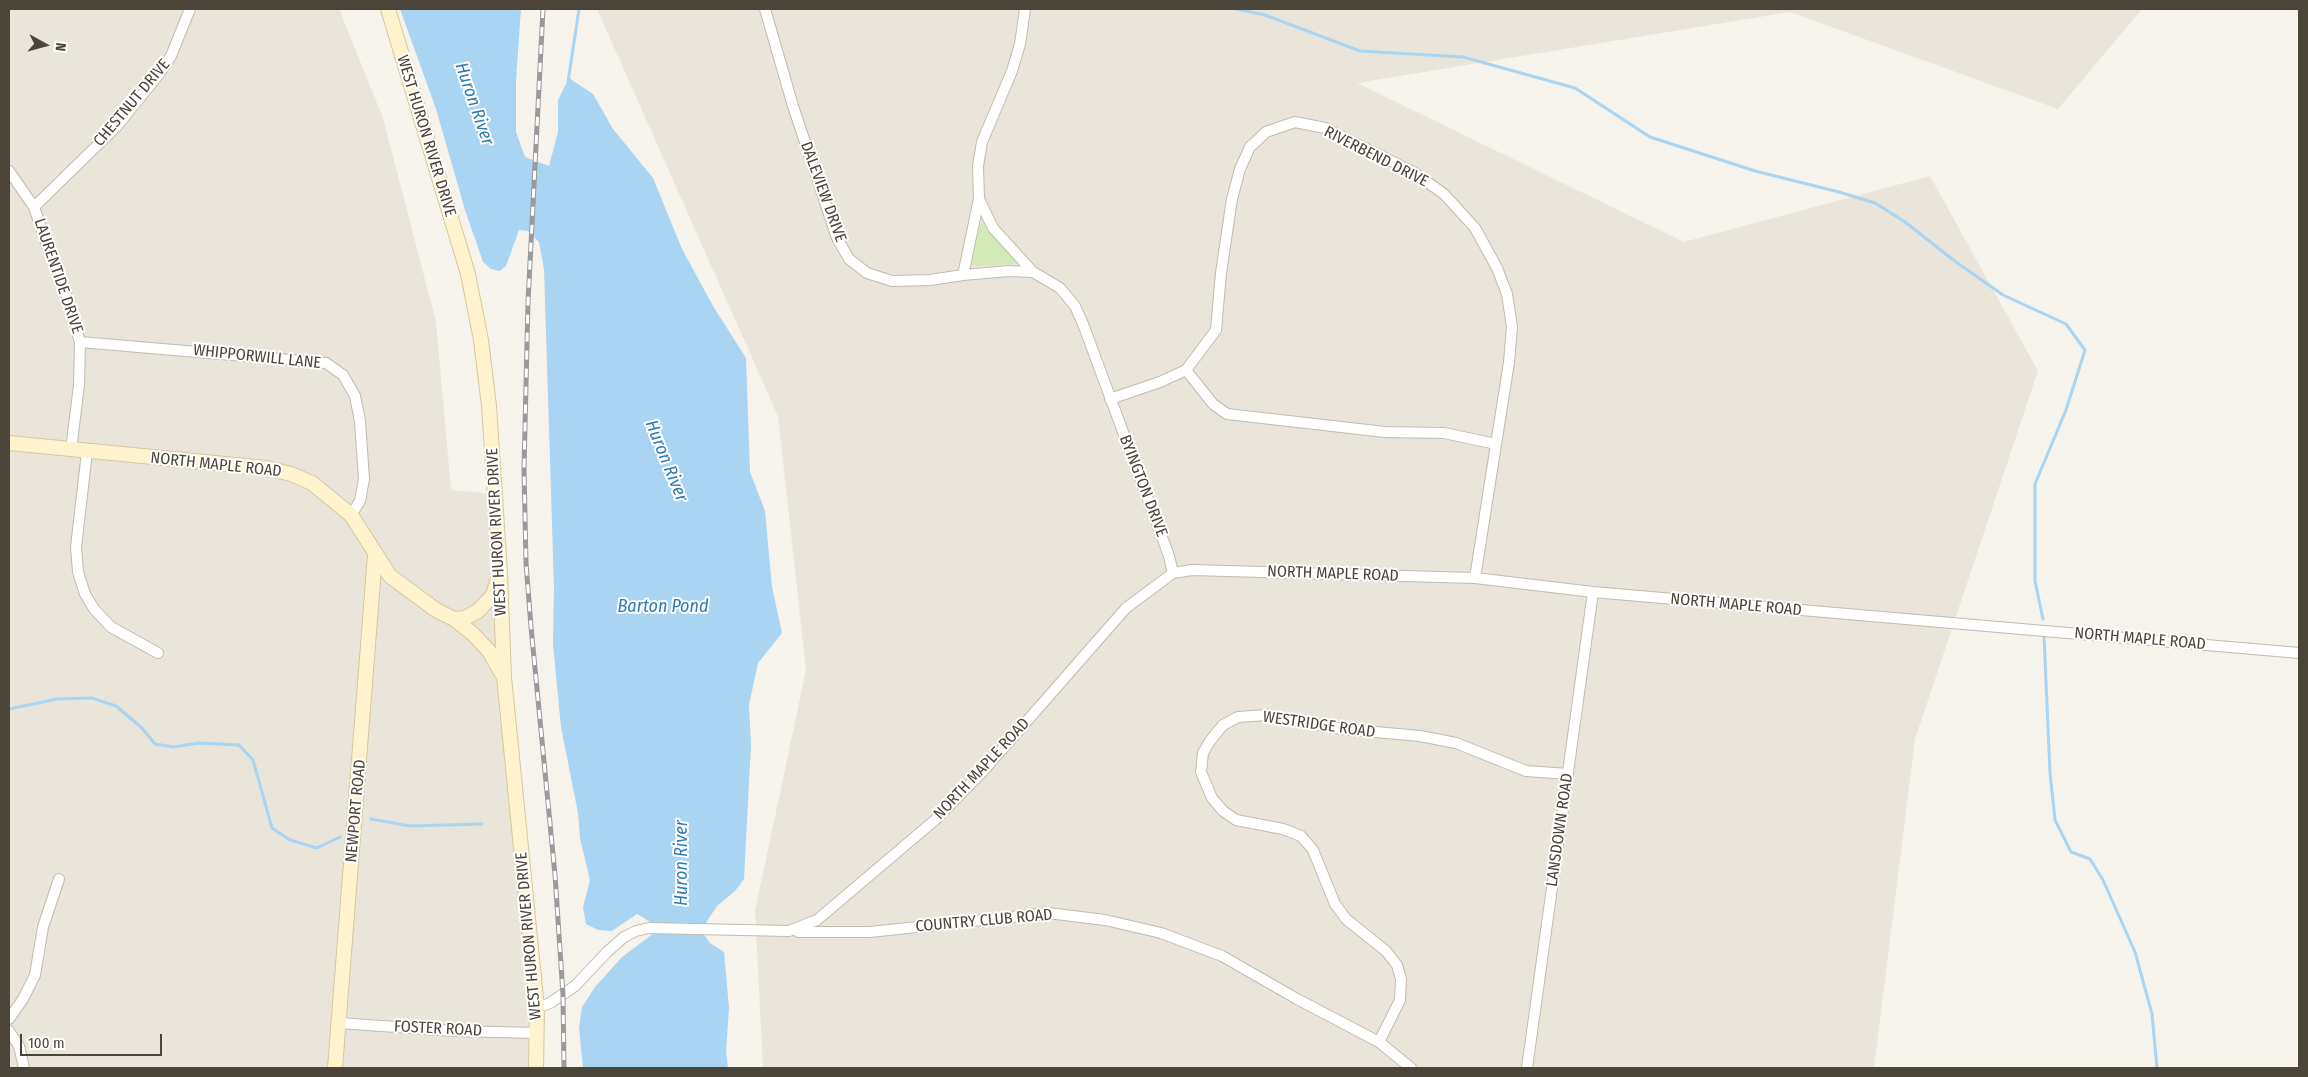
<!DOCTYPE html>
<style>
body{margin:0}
#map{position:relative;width:2308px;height:1077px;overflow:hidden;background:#f6f3ec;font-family:"Fira Sans Condensed",sans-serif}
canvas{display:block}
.frame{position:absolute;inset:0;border:10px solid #4b4439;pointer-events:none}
.north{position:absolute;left:20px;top:20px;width:50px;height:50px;-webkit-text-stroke:4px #fff;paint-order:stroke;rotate:97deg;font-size:14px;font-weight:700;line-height:20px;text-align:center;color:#4b4439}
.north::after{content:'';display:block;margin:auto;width:18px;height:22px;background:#4b4439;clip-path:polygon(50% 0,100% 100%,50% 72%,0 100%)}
.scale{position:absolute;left:20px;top:1034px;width:142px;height:22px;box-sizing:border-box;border:2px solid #4b4439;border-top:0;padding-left:6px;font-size:15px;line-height:18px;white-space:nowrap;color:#4b4439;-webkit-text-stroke:4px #fff;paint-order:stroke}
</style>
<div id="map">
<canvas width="2308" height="1077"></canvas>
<div class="frame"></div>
<div class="north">N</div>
<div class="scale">100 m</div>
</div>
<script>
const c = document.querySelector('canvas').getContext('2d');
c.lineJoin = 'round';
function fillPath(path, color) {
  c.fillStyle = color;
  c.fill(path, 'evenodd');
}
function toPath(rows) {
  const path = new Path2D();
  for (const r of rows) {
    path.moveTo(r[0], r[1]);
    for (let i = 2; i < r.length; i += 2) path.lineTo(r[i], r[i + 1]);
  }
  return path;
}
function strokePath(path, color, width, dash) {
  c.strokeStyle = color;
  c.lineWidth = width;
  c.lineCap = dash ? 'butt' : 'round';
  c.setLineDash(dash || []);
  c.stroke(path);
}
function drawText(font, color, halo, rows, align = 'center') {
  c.font = font + ' "Fira Sans Condensed",sans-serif';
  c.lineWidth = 4;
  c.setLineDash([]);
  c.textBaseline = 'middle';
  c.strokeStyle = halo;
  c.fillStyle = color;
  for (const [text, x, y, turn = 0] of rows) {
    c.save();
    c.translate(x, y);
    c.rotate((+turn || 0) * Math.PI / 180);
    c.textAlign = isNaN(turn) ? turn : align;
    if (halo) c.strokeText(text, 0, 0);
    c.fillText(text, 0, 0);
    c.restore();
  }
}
fillPath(toPath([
 [9,9,339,9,383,118,436,322,451,490,495,494,535,1068,9,1068],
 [597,9,2142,9,2058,109,1790,12,1357,83,1684,242,1930,176,2038,371,1915,739,1874,1068,763,1068,755,911,806,670,778,416]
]), '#eae5da');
fillPath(toPath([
 [983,223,986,223,999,243,1016,261,1016,264,973,266,971,265,980,225]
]), '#d2eab5');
fillPath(toPath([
 [400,9,521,9,516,81,516,132,525,157,549,166,558,132,558,100,569,78,593,94,613,129,653,178,682,249,713,306,746,358,750,472,765,511,772,587,782,633,758,663,749,705,751,745,744,879,735,891,717,906,705,924,704,935,710,943,724,952,729,1008,726,1052,728,1068,583,1068,579,1028,582,1007,595,987,622,957,654,933,654,924,637,914,612,931,598,930,586,924,583,907,590,880,580,838,578,813,561,727,553,644,554,588,544,269,539,242,528,231,519,230,506,266,500,271,491,269,483,262,465,210,436,109]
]), '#a9d4f2');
strokePath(toPath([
 [1236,9,1265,15,1360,51,1463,57,1575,88,1650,137,1755,171,1839,192,1875,203,1905,222,1956,262,2003,295,2066,324,2085,350,2066,410,2035,484,2035,581,2043,619],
 [568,82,579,9],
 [2044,636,2050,773,2055,820,2071,852,2090,859,2103,880,2135,952,2152,1014,2157,1068],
 [9,709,57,699,92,698,116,706,142,728,155,744,173,747,199,743,239,745,253,760,272,828,290,840,317,848,340,837],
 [371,819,410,826,482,824]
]), '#a9d4f2', 3);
const street = toPath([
 [765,9,793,106,837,238,849,259,867,273,892,281,930,280,963,275,1009,271,1033,272,1060,288,1075,306,1083,324,1169,556,1173,573],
 [9,171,34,207,47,246,65,290,80,342,79,385,71,450],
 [979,199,993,228,1033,272],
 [34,207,116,127,159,74,171,56,190,9],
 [963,275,979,199,978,166,982,142,1012,71,1020,44,1025,9],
 [80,342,326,363,343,375,355,396,360,421,364,479,360,501,351,515],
 [1186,370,1213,404,1227,414,1385,432,1444,433,1496,444],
 [1110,399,1160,382,1186,370,1216,330,1221,273,1232,199,1240,169,1250,147,1266,132,1295,122,1325,128,1413,172,1444,194,1475,228,1497,268,1507,294,1512,327,1509,362,1475,578],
 [87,452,76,547,78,572,85,594,94,609,111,627,158,653],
 [798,932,870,932,1048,913,1105,920,1161,933,1222,956,1297,999,1379,1042,1411,1068],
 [537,1008,550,1003,575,986,607,952,624,937,636,931,649,928,789,931,817,920,935,820,985,769,1126,608,1173,573,1192,570,1475,578,1593,592,2299,653],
 [9,1019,23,999,35,975,43,927,59,879],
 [338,1023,455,1031,537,1033],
 [9,1031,19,1046,24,1068],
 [1379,1042,1400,1000,1401,979,1397,965,1386,951,1346,919,1335,904,1313,850,1301,836,1283,829,1236,820,1223,811,1212,798,1201,772,1203,753,1210,741,1223,725,1238,717,1267,715,1342,729,1420,736,1456,743,1526,771,1568,774],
 [1527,1068,1593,592]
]);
const secondary = toPath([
 [388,9,468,274,481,340,489,406,500,572,504,677,537,1008,536,1068],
 [9,443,266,468,291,474,312,483,351,515,390,576,436,610,454,619,473,634,489,651,502,674],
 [454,619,465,618,478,611,493,595,498,579],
 [335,1068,375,555]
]);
strokePath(street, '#c2bbae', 12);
strokePath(secondary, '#d6c79b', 16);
strokePath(street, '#fff', 10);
strokePath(secondary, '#fff3cd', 14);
const rail = toPath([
 [543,9,528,302,524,469,526,563,531,627,555,875,563,995,564,1068]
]);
strokePath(rail, '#9a9a9a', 5);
strokePath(rail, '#fff', 3, [9]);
drawText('16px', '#4b4439', '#fff', [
 ["CHESTNUT DRIVE",132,103,-50],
 ["WEST HURON RIVER DRIVE",426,136,73],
 ["RIVERBEND DRIVE",1376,157,27],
 ["DALEVIEW DRIVE",823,192,70],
 ["LAURENTIDE DRIVE",58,276,71],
 ["WHIPPORWILL LANE",257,357,6],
 ["NORTH MAPLE ROAD",216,465,6],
 ["BYINGTON DRIVE",1143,486,69],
 ["WEST HURON RIVER DRIVE",497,532,-93],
 ["NORTH MAPLE ROAD",1333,574,2],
 ["NORTH MAPLE ROAD",1736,605,5],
 ["NORTH MAPLE ROAD",2140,639,5],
 ["WESTRIDGE ROAD",1319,725,8],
 ["NORTH MAPLE ROAD",982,769,-47],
 ["NEWPORT ROAD",356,811,-85],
 ["LANSDOWN ROAD",1560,830,-82],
 ["COUNTRY CLUB ROAD",984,921,-5],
 ["WEST HURON RIVER DRIVE",529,936,-95],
 ["FOSTER ROAD",438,1029,3]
]);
drawText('italic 18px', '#2e7ab2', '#fff', [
 ["Huron River",474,104,71],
 ["Huron River",666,461,68],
 ["Barton Pond",663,607],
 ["Huron River",682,863,-90]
]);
</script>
